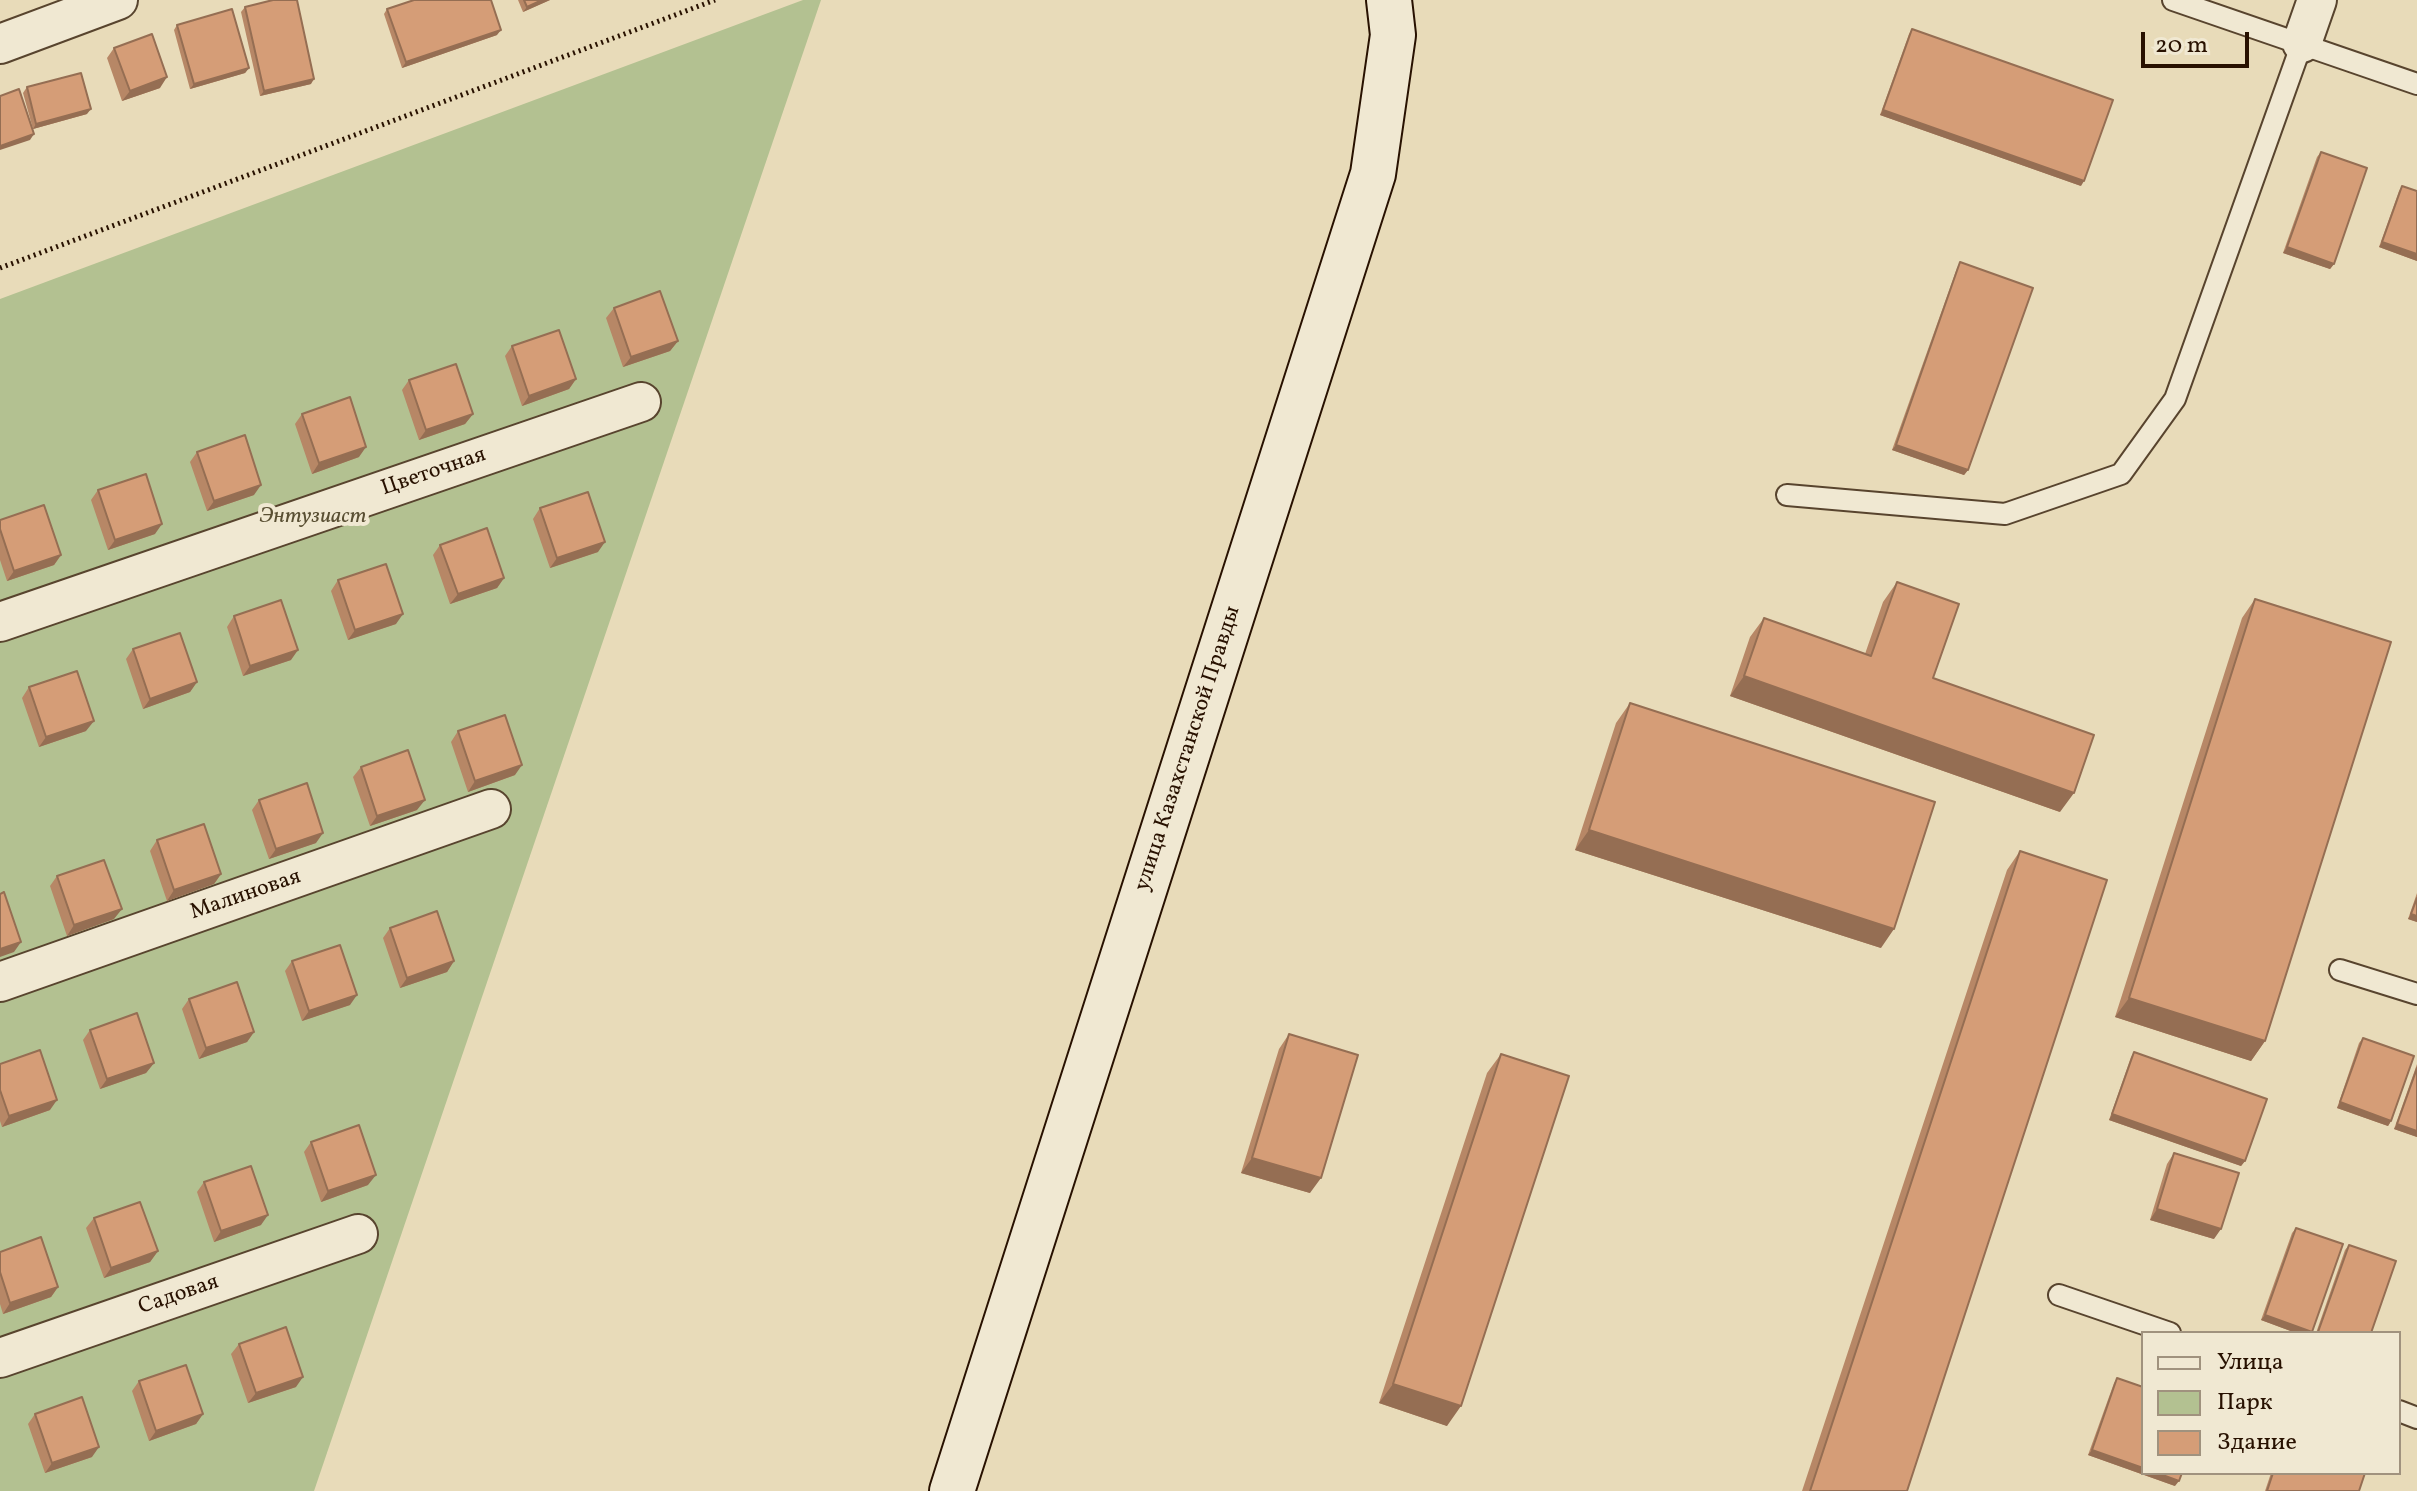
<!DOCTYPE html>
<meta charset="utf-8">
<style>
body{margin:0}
#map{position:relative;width:2417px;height:1491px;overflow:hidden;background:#e8dbb9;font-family:Vollkorn,serif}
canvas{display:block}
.legend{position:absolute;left:2141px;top:1331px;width:260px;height:144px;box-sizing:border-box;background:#f0e8d2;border:2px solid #a0927e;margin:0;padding:10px 14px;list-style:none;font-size:24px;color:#281100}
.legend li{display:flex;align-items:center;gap:16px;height:40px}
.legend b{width:40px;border:2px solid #a0927e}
.scale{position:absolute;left:2141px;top:32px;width:108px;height:36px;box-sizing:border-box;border:4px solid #281100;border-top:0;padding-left:10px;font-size:24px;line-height:28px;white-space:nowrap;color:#281100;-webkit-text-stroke:6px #f0e8d2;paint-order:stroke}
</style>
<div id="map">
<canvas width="2417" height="1491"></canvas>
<ul class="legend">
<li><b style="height:10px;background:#f0e8d2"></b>Улица</li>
<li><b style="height:22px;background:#b3c191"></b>Парк</li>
<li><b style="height:22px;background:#d59d77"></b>Здание</li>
</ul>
<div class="scale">20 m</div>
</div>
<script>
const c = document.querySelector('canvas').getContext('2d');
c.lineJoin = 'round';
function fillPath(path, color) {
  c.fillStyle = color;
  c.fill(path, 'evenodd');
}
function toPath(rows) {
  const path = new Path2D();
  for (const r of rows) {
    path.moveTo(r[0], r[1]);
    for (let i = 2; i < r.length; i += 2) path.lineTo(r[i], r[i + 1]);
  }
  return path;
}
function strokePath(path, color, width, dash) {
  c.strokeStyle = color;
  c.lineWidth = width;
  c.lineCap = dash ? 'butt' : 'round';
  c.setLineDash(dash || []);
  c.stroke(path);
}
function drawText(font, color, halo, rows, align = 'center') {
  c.font = font + ' Vollkorn,serif';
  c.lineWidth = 8;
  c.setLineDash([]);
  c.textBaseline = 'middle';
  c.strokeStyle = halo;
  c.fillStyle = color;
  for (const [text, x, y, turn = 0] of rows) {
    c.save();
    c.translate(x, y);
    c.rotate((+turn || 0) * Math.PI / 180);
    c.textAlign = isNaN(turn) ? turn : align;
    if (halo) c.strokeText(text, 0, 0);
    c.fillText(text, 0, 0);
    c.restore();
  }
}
fillPath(toPath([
 [803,0,821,0,314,1491,0,1491,0,299]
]), '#b3c191');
const lane = toPath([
 [2173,0,2417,84],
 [1787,495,2005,514,2121,474,2175,399,2302,43],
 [2340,970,2417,994],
 [2059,1295,2170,1333],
 [2399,1411,2417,1418]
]);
const street = toPath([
 [2302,43,2317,0],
 [0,44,118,0],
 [0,622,641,402],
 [0,982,491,809],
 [0,1358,358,1234]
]);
const secondary = toPath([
 [952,1491,1373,174,1393,35,1389,0]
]);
strokePath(lane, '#58442e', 24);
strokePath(street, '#58442e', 42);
strokePath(secondary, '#281100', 48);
strokePath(toPath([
 [0,268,715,0]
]), '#281100', 5, [2, 4]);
strokePath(lane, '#f0e8d2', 20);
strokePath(street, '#f0e8d2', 38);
strokePath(secondary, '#f0e8d2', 44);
fillPath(toPath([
 [518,0,550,0,523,12],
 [245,7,311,84,260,96,241,12],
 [387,9,497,35,402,68,384,14],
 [177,25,249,68,245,73,190,89,174,30],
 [1912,29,2081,186,1880,115,1909,34],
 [114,48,160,88,122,101,107,58],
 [27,87,87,114,33,129,23,93],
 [2321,152,2334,264,2330,269,2283,253,2317,157],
 [2402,186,2417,261,2379,247,2399,191],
 [1960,262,1968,470,1964,475,1892,450,1957,268],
 [614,308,678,341,670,351,623,367,606,318],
 [512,346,576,379,569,389,522,406,505,356],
 [409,380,473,414,465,424,419,440,402,390],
 [302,414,359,457,312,474,295,424],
 [197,452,254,495,207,511,190,462],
 [98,490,155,534,108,550,91,500],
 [540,508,598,552,550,568,533,519],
 [0,520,61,555,54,565,7,581,0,560],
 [440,545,504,578,497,588,450,604,433,555],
 [338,580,396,624,348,640,331,591],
 [1897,582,1933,678,2060,812,1730,696,1750,637,1764,618,1865,654,1883,602],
 [2255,599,2265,1041,2251,1061,2115,1017,2242,618],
 [234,616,291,660,243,676,227,627],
 [133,649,197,682,190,692,143,709,126,659],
 [29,687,86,731,39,747,22,698],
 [1630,703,1881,948,1575,850,1616,723],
 [458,731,515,775,468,792,451,742],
 [361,767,417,810,370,826,353,777],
 [259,800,316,843,269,859,252,810],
 [157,840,221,874,214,884,167,901,150,851],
 [2020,851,1907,1491,1802,1491,2007,870],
 [57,876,114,919,67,936,50,886],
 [2417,893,2417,922,2408,919],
 [390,928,454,961,447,972,400,988,383,938],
 [292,961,350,1005,302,1021,285,971],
 [189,999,254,1032,247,1042,199,1059,182,1009],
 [90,1030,154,1063,146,1073,100,1089,83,1040],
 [1289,1034,1310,1193,1241,1173,1279,1049],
 [2363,1038,2391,1121,2388,1126,2337,1108,2359,1043],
 [2134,1052,2245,1161,2241,1166,2109,1120,2131,1057],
 [1501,1054,1447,1426,1379,1403,1487,1073],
 [0,1064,50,1110,2,1127,0,1121],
 [2417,1064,2417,1137,2394,1129],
 [311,1142,368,1185,321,1202,304,1152],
 [2174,1153,2214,1239,2150,1220,2167,1164],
 [204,1182,261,1225,214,1242,197,1192],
 [94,1218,158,1251,150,1262,104,1278,86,1228],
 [2296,1228,2311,1333,2296,1333,2261,1320,2292,1233],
 [2349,1245,2371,1333,2316,1333,2345,1250],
 [0,1252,58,1287,51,1297,3,1314,0,1304],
 [239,1344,296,1387,248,1403,231,1354],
 [2117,1378,2175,1486,2088,1455,2114,1383],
 [139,1381,203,1414,196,1424,149,1441,132,1391],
 [35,1414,92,1457,45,1473,28,1424],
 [2271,1473,2365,1473,2359,1491,2265,1491]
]), '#b78766');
fillPath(toPath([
 [542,0,550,0,523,12,527,7],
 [501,30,497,35,402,68,406,62],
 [249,68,245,73,190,89,194,84],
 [167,77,160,88,122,101,130,91],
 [314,79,311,84,260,96,264,91],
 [91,109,87,114,33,129,36,124],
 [1883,110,2084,181,2081,186,1880,115],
 [34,134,30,140,0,150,0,146],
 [2382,242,2417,254,2417,261,2379,247],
 [2287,247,2334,264,2330,269,2283,253],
 [678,341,670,351,623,367,631,357],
 [576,379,569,389,522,406,529,396],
 [473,414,465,424,419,440,426,430],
 [1896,445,1968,470,1964,475,1892,450],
 [366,447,359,457,312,474,319,463],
 [261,485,254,495,207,511,214,501],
 [162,524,155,534,108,550,115,540],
 [605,542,598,552,550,568,557,558],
 [61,555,54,565,7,581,14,571],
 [504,578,497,588,450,604,458,594],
 [403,614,396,624,348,640,355,630],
 [298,650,291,660,243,676,250,666],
 [1744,676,2074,793,2060,812,1730,696],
 [197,682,190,692,143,709,150,699],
 [94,721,86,731,39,747,46,737],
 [522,765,515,775,468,792,475,781],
 [425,800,417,810,370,826,377,816],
 [1589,830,1894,929,1881,948,1575,850],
 [323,833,316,843,269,859,276,849],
 [221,874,214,884,167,901,174,890],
 [122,909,114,919,67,936,74,925],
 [2411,914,2417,916,2417,922,2408,919],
 [21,942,14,952,0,957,0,949],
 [454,961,447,972,400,988,407,978],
 [357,995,350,1005,302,1021,309,1011],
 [2129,998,2265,1041,2251,1061,2115,1017],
 [254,1032,247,1042,199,1059,206,1048],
 [154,1063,146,1073,100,1089,107,1079],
 [57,1100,50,1110,2,1127,9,1116],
 [2340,1102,2391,1121,2388,1126,2337,1108],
 [2112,1114,2245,1161,2241,1166,2109,1120],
 [2397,1124,2417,1131,2417,1137,2394,1129],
 [1252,1158,1321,1178,1310,1193,1241,1173],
 [376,1175,368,1185,321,1202,328,1191],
 [2157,1209,2221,1229,2214,1239,2150,1220],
 [268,1215,261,1225,214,1242,221,1231],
 [158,1251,150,1262,104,1278,111,1268],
 [58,1287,51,1297,3,1314,10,1303],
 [2265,1315,2312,1332,2296,1333,2261,1320],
 [303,1377,296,1387,248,1403,256,1393],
 [1393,1384,1461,1406,1447,1426,1379,1403],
 [203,1414,196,1424,149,1441,156,1431],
 [99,1447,92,1457,45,1473,52,1463],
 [2092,1450,2143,1468,2143,1473,2157,1473,2179,1481,2175,1486,2088,1455]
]), '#956e53');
const building = toPath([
 [273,0,297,0,314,79,264,91,245,7,273,0],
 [414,0,491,0,501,30,406,62,387,9,414,0],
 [524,0,542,0,527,7,524,0],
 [232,9,249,68,194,84,177,25,232,9],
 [1912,29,2113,100,2084,181,1883,110,1912,29],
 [152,34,167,77,130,91,114,48,152,34],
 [81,73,91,109,36,124,27,87,81,73],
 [19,89,34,134,0,146,0,96,19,89],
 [2321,152,2367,168,2334,264,2287,247,2321,152],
 [2402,186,2417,191,2417,254,2382,242,2402,186],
 [1960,262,2033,288,1968,470,1896,445,1960,262],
 [660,291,678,341,631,357,614,308,660,291],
 [559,330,576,379,529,396,512,346,559,330],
 [456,364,473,414,426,430,409,380,456,364],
 [350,397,366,447,319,463,302,414,350,397],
 [245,435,261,485,214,501,197,452,245,435],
 [146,474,162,524,115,540,98,490,146,474],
 [588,492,605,542,557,558,540,508,588,492],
 [44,505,61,555,14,571,0,529,0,520,44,505],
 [487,528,504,578,458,594,440,545,487,528],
 [386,564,403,614,355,630,338,580,386,564],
 [1897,582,1959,604,1933,678,2094,735,2074,793,1744,676,1764,618,1871,656,1897,582],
 [2255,599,2391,642,2265,1041,2129,998,2255,599],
 [281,600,298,650,250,666,234,616,281,600],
 [180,633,197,682,150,699,133,649,180,633],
 [77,671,94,721,46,737,29,687,77,671],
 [1630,703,1935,802,1894,929,1589,830,1630,703],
 [505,715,522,765,475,781,458,731,505,715],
 [408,750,425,800,377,816,361,767,408,750],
 [307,783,323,833,276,849,259,800,307,783],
 [204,824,221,874,174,890,157,840,204,824],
 [2020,851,2107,880,1907,1491,1810,1491,2020,851],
 [104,860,122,909,74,925,57,876,104,860],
 [4,892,21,942,0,949,0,894,4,892],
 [2417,898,2417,916,2411,914,2417,898],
 [437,911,454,961,407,978,390,928,437,911],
 [340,945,357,995,309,1011,292,961,340,945],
 [237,982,254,1032,206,1048,189,999,237,982],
 [137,1013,154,1063,107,1079,90,1030,137,1013],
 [1289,1034,1358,1055,1321,1178,1252,1158,1289,1034],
 [2363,1038,2414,1056,2391,1121,2340,1102,2363,1038],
 [40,1050,57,1100,9,1116,0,1090,0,1064,40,1050],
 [2134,1052,2267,1099,2245,1161,2112,1114,2134,1052],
 [1501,1054,1569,1076,1461,1406,1393,1384,1501,1054],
 [2417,1068,2417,1131,2397,1124,2417,1068],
 [359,1125,376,1175,328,1191,311,1142,359,1125],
 [2174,1153,2239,1173,2221,1229,2157,1209,2174,1153],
 [251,1166,268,1215,221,1231,204,1182,251,1166],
 [140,1202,158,1251,111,1268,94,1218,140,1202],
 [2296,1228,2343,1244,2312,1332,2265,1315,2296,1228],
 [41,1237,58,1287,10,1303,0,1272,0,1252,41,1237],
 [2349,1245,2396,1261,2371,1333,2320,1333,2318,1332,2349,1245],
 [286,1327,303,1377,256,1393,239,1344,286,1327],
 [186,1365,203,1414,156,1431,139,1381,186,1365],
 [2117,1378,2143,1387,2143,1468,2092,1450,2117,1378],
 [82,1397,99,1447,52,1463,35,1414,82,1397],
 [2157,1473,2182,1473,2179,1481,2157,1473],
 [2273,1473,2365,1473,2359,1491,2267,1491,2273,1473]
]);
fillPath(building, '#d59d77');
strokePath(building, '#956e53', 2);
drawText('22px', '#281100', '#f0e8d2', [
 ["Цветочная",434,473,-19],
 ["улица Казахстанской Правды",1189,749,-72],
 ["Малиновая",246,896,-19],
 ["Садовая",179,1296,-19]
]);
drawText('italic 22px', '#594f33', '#f0e8d2', [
 ["Энтузиаст",313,518]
]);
</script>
